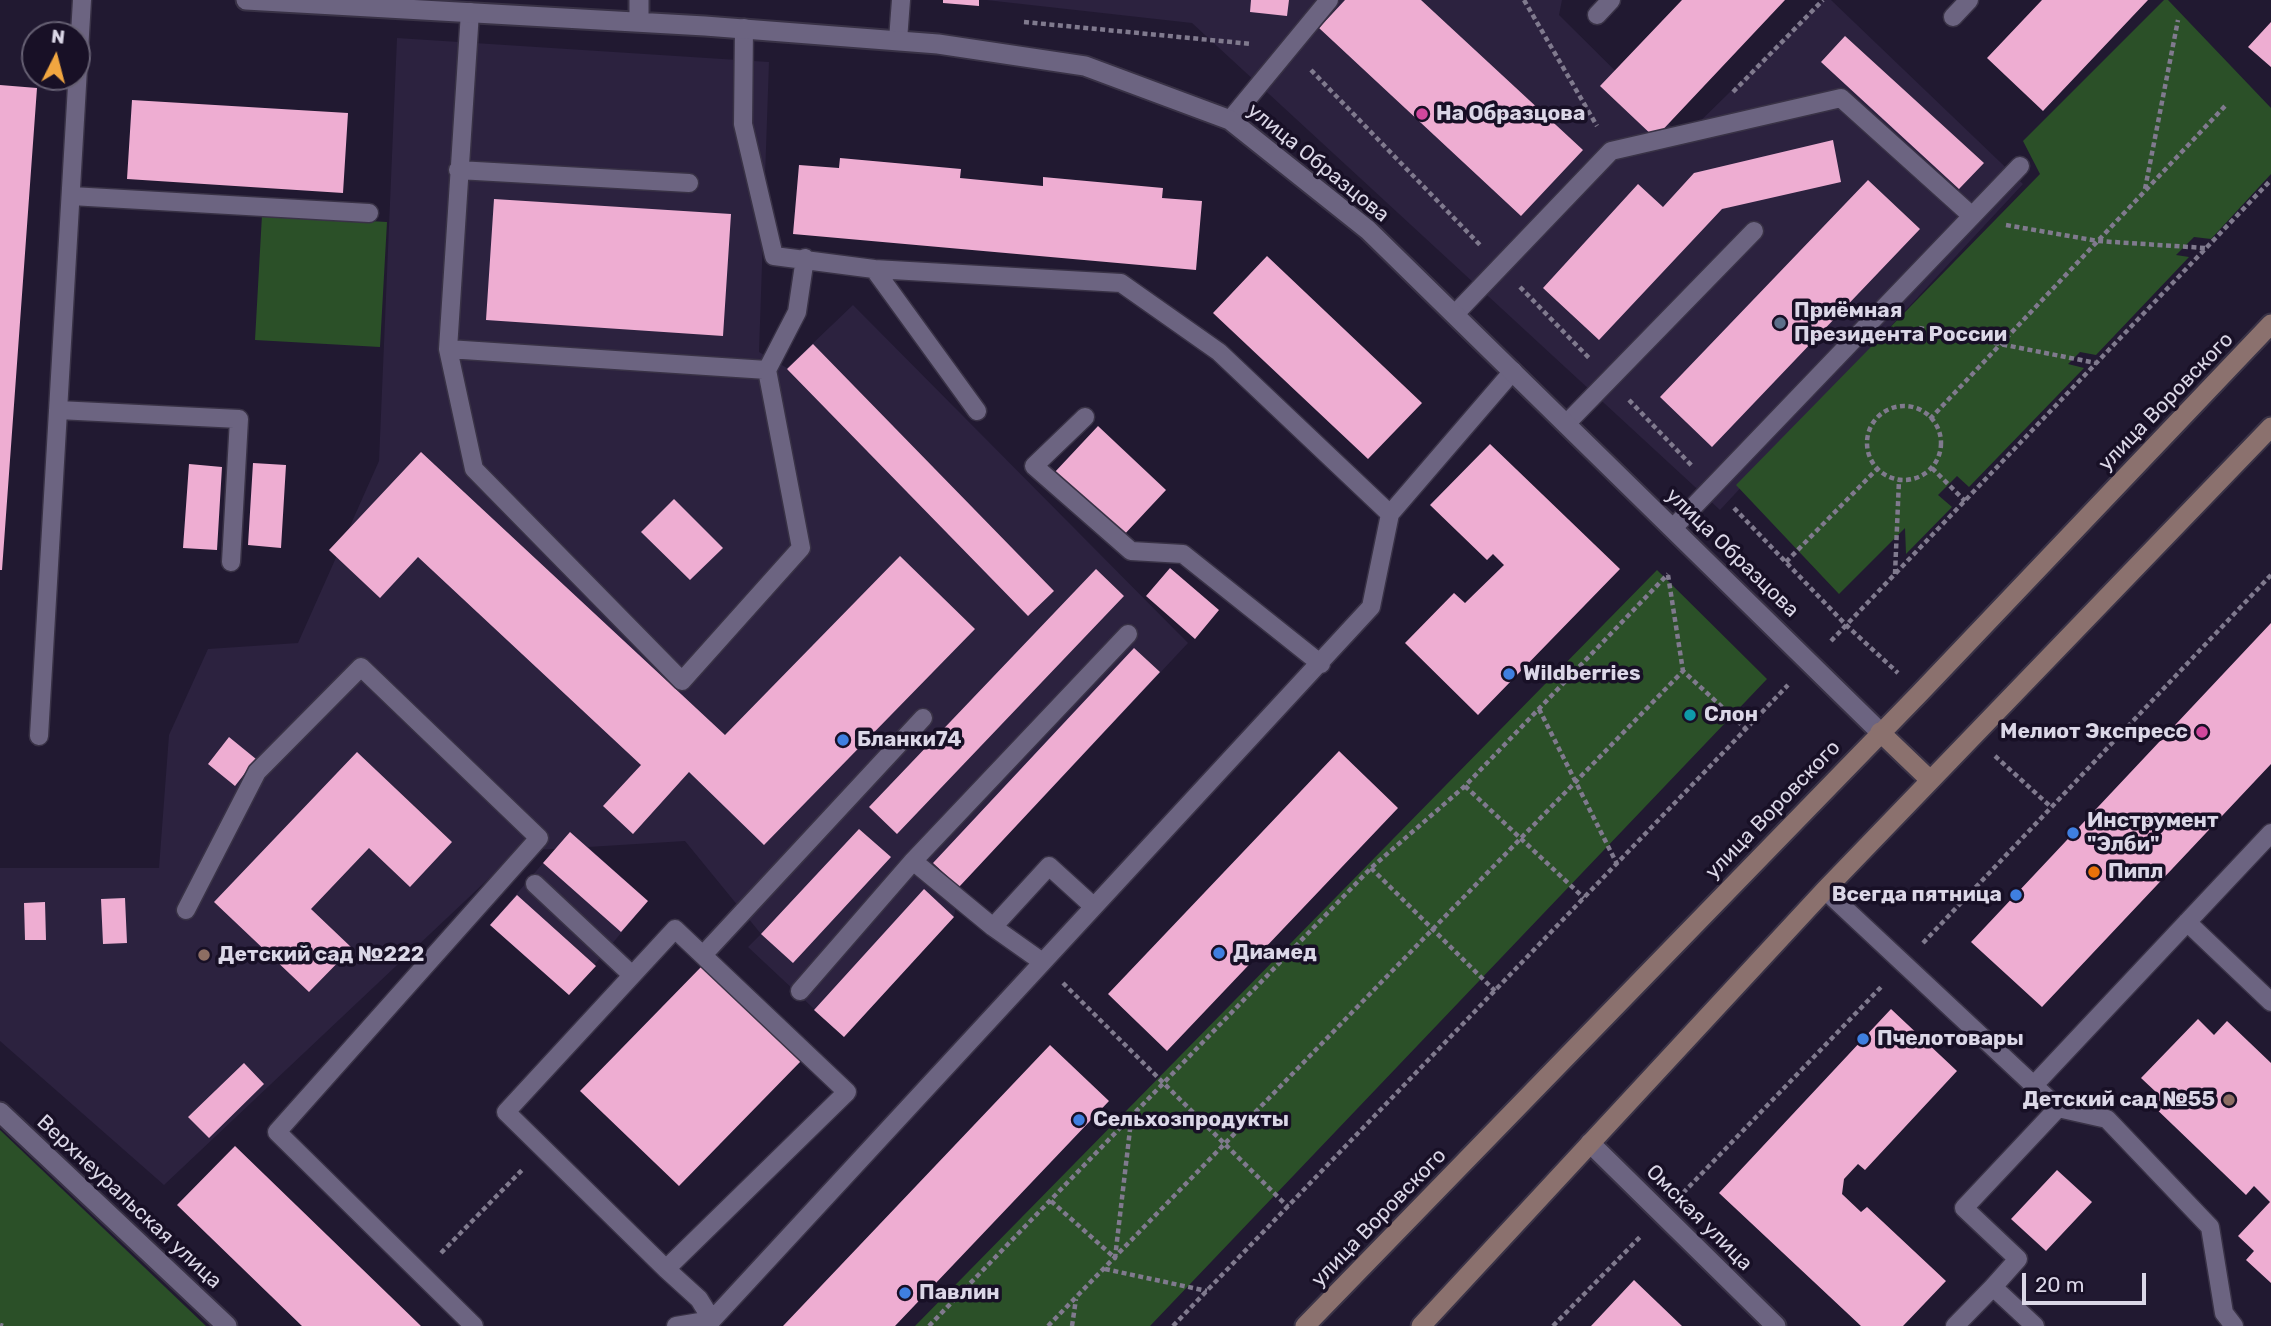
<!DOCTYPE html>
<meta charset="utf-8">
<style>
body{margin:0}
#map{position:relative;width:2271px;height:1326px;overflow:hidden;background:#211931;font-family:Rubik,sans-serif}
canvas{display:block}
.north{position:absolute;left:21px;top:21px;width:70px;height:70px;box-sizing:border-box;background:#181026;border:2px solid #666073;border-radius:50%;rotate:6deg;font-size:19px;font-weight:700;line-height:28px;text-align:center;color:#dbd7e7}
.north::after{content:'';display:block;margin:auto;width:24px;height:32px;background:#f1a640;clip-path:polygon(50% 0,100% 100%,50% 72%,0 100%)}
.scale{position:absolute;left:2022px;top:1273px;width:124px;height:32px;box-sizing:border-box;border:4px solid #dbd7e7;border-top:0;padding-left:9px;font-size:21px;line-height:24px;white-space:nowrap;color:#dbd7e7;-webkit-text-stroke:5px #181026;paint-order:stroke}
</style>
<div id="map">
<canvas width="2271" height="1326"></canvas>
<div class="north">N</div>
<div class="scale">20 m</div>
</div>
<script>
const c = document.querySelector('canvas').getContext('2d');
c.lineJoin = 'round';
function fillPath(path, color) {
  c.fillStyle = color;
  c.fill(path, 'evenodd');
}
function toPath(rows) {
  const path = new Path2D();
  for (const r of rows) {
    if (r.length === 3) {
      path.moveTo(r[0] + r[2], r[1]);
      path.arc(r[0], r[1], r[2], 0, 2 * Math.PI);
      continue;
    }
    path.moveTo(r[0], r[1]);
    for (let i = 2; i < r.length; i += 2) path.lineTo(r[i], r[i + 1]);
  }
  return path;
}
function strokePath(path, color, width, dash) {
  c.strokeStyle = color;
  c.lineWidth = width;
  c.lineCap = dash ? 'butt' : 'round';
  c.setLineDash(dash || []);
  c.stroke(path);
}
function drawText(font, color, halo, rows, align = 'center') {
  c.font = font + ' Rubik,sans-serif';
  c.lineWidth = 7;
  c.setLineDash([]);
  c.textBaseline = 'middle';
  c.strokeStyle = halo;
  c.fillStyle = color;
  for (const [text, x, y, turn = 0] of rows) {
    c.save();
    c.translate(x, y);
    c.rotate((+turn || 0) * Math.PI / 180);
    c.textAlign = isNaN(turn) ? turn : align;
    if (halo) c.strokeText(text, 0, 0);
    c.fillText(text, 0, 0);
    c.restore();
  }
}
fillPath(toPath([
 [986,0,1562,0,1559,15,1683,138,1824,0,1831,0,2023,184,1720,510,1192,23],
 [397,38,769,62,759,352,787,368,853,305,1188,643,959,887,954,917,844,1037,748,947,761,934,685,841,588,847,648,901,569,995,490,925,555,849,519,850,164,1185,0,1041,0,868,159,868,169,735,208,649,298,643,379,461]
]), '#2c223f');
fillPath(toPath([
 [2164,0,2168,0,2271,108,2271,174,2211,239,2194,237,2176,255,2189,257,2096,355,2080,352,2068,364,2084,368,1969,487,1957,476,1938,495,1952,507,1906,554,1905,528,1839,594,1736,485,2040,174,2023,141],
 [262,215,387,222,380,347,255,340],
 [1657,570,1767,679,1150,1326,915,1326],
 [0,1130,206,1326,0,1326]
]), '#2b5028');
fillPath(toPath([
 [943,0,979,0,979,6,943,3],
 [1251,0,1289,0,1287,16,1250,12],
 [1345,0,1421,0,1583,150,1521,216,1319,28],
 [1682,0,1785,0,1655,138,1600,86],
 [2042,0,2148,0,2043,111,1987,58],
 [2271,22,2271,67,2248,47],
 [1845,36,1984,163,1959,189,1821,62],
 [0,85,37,88,2,570,0,570],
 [132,100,348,113,343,193,127,179],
 [1833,140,1841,182,1722,209,1599,340,1543,288,1638,184,1663,207,1694,173],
 [840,158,961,169,960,178,1043,186,1043,177,1163,188,1162,198,1202,201,1196,270,793,234,799,165,839,168],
 [1868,180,1920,229,1712,447,1660,397],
 [494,199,731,214,723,336,486,320],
 [1267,256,1422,403,1368,459,1213,313],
 [813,344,1054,591,1028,616,787,369],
 [1098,426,1166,490,1122,537,1054,473],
 [1490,444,1620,569,1478,715,1405,643,1454,593,1465,603,1504,565,1493,554,1487,560,1430,505],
 [421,452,725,735,900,556,975,629,764,845,689,772,633,834,603,806,641,765,418,557,380,598,329,550],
 [253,463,286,465,281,548,248,545],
 [189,464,222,467,217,550,183,548],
 [674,499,723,548,690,580,641,532],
 [1170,568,1219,610,1195,639,1146,596],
 [1096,569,1124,596,897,834,869,807],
 [2271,623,2271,764,2042,1007,1971,942],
 [1134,648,1160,672,959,887,933,863],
 [229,737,256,759,235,786,208,764],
 [1339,751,1398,808,1167,1051,1108,994],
 [357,752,452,842,410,887,369,848,311,909,352,948,309,992,214,902],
 [859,829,891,857,793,963,761,934],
 [570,832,648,901,621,932,543,863],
 [924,889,954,917,844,1037,814,1010],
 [517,895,596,966,569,995,490,925],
 [125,898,127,943,103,944,101,899],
 [45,902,46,940,25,940,24,903],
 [702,966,801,1061,679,1186,580,1091],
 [1891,1009,1957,1071,1865,1170,1858,1164,1844,1179,1842,1194,1861,1212,1867,1207,1946,1281,1903,1326,1861,1326,1719,1193],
 [2198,1019,2214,1035,2227,1021,2271,1063,2271,1283,2246,1260,2254,1251,2238,1236,2270,1202,2254,1186,2246,1195,2149,1102,2157,1093,2141,1078],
 [1050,1045,1109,1101,895,1326,783,1326],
 [244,1063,264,1084,209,1138,188,1117],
 [235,1146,389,1295,421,1326,302,1326,177,1205],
 [2057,1170,2092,1202,2046,1251,2011,1219],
 [1634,1280,1682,1326,1591,1326]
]), '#eeadd2');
const service = toPath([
 [470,12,448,349,474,469,682,681,801,548,767,370,797,312,805,258],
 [1597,15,1611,0],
 [1953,17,1969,0],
 [898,40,901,0],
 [1230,120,1329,0],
 [458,170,689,183],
 [71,196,369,213],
 [874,269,977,411],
 [1455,314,1611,151,1841,98,1972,216],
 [448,349,767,370],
 [58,410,239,419,231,562],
 [1085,417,1034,466,1131,551,1183,554,1321,664],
 [1566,424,1754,231],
 [1390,514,1513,371],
 [1673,528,2020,166],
 [39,736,82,0],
 [913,861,993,927,1041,961],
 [535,884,632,975],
 [1825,890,2058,1108,1964,1208,2018,1259,1993,1287,2035,1326],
 [186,910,257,772,361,667,539,838,277,1132,474,1326],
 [2187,922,2271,1002],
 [993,927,1049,866,1093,906],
 [703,955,923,718],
 [800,991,913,861,1128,634],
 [2034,1085,2271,833],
 [2058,1108,2107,1119,2210,1227,2224,1313,2234,1326],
 [666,1269,847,1092,675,929,506,1112,666,1269,699,1299,712,1320,1371,607,1390,514,1219,352,1121,283,874,269,774,256,743,124,744,28],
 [676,1326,712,1320],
 [1955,1326,1993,1287]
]);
const minor = toPath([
 [246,0,705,26,938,44,1085,66,1230,120,1368,230,1880,732],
 [639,21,639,0],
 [0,1112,227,1326]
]);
const tertiary = toPath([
 [1590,1143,1776,1326]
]);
const secondary = toPath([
 [1880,732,1930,780],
 [1305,1326,1920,693,2271,324],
 [1421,1326,1825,890,2271,427]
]);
strokePath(service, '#393246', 21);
strokePath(minor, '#393246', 23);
strokePath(tertiary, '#393246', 23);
strokePath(secondary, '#393246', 23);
strokePath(toPath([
 [1524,0,1597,126],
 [1024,22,1252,44],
 [1311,70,1480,245],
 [1733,92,1823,0],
 [2145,189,2178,20],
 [2006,225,2098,241,2205,248],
 [1520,287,1589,358],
 [1919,328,2096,363],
 [1629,400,1693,467],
 [1904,443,37],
 [1930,419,2226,105],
 [1932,468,1965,501],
 [1734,508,1846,625,1898,673],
 [1786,562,1877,469],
 [1895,574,1899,480],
 [1668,575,1683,671],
 [1831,641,2271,180],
 [1539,709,1617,864],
 [1995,756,2051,807],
 [1465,786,1584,898],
 [1371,868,1495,991],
 [1923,943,2271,575],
 [1063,983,1288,1207],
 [1683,1193,1883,985],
 [1051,1201,1115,1258,1131,1121],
 [441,1253,523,1169],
 [1105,1269,1207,1291],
 [0,1325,3,1326],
 [929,1326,1371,868,1465,786,1668,574],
 [1048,1326,1683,671,1746,729],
 [1072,1326,1076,1299],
 [1173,1326,1788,685],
 [1553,1326,1640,1237]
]), '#807a8e', 4.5, [5, 3.5]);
strokePath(service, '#6c6481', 18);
strokePath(minor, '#6c6481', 19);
strokePath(tertiary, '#6c6481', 19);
strokePath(secondary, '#8b716e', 19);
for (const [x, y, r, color] of [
 [1422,114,7,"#d1479c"],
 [1780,323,7,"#5c6f8a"],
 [1509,674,7,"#3f7fe0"],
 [1690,715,7,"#0f9aa8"],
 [2202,732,7,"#d1479c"],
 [843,740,7,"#3f7fe0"],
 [2073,833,7,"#3f7fe0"],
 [2094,872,7,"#e8710a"],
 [2016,895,7,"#3f7fe0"],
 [1219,953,7,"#3f7fe0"],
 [204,955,7,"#8d6e63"],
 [1863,1039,7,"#3f7fe0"],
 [2229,1100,7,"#8d6e63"],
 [1079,1120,7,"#3f7fe0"],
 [905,1293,7,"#3f7fe0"]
]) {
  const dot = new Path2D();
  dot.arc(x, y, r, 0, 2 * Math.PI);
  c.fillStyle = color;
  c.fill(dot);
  strokePath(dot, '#181026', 2.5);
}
drawText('bold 21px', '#dbd7e7', '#181026', [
 ["На Образцова",1436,114],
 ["Приёмная",1794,311],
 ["Президента России",1794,335],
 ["Wildberries",1523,674],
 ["Слон",1704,715],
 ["Мелиот Экспресс",2188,732,"right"],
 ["Бланки74",857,740],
 ["Инструмент",2087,821],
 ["\"Элби\"",2087,845],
 ["Пипл",2108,872],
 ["Всегда пятница",2002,895,"right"],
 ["Диамед",1233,953],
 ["Детский сад №222",218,955],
 ["Пчелотовары",1877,1039],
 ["Детский сад №55",2215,1100,"right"],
 ["Сельхозпродукты",1093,1120],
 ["Павлин",919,1293]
], 'left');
drawText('21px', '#dbd7e7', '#181026', [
 ["улица Образцова",1318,163,39],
 ["улица Воровского",2166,402,-46],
 ["улица Образцова",1732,553,44],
 ["улица Воровского",1773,810,-46],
 ["Верхнеуральская улица",129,1202,43],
 ["улица Воровского",1379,1218,-46],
 ["Омская улица",1699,1218,45]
]);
</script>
